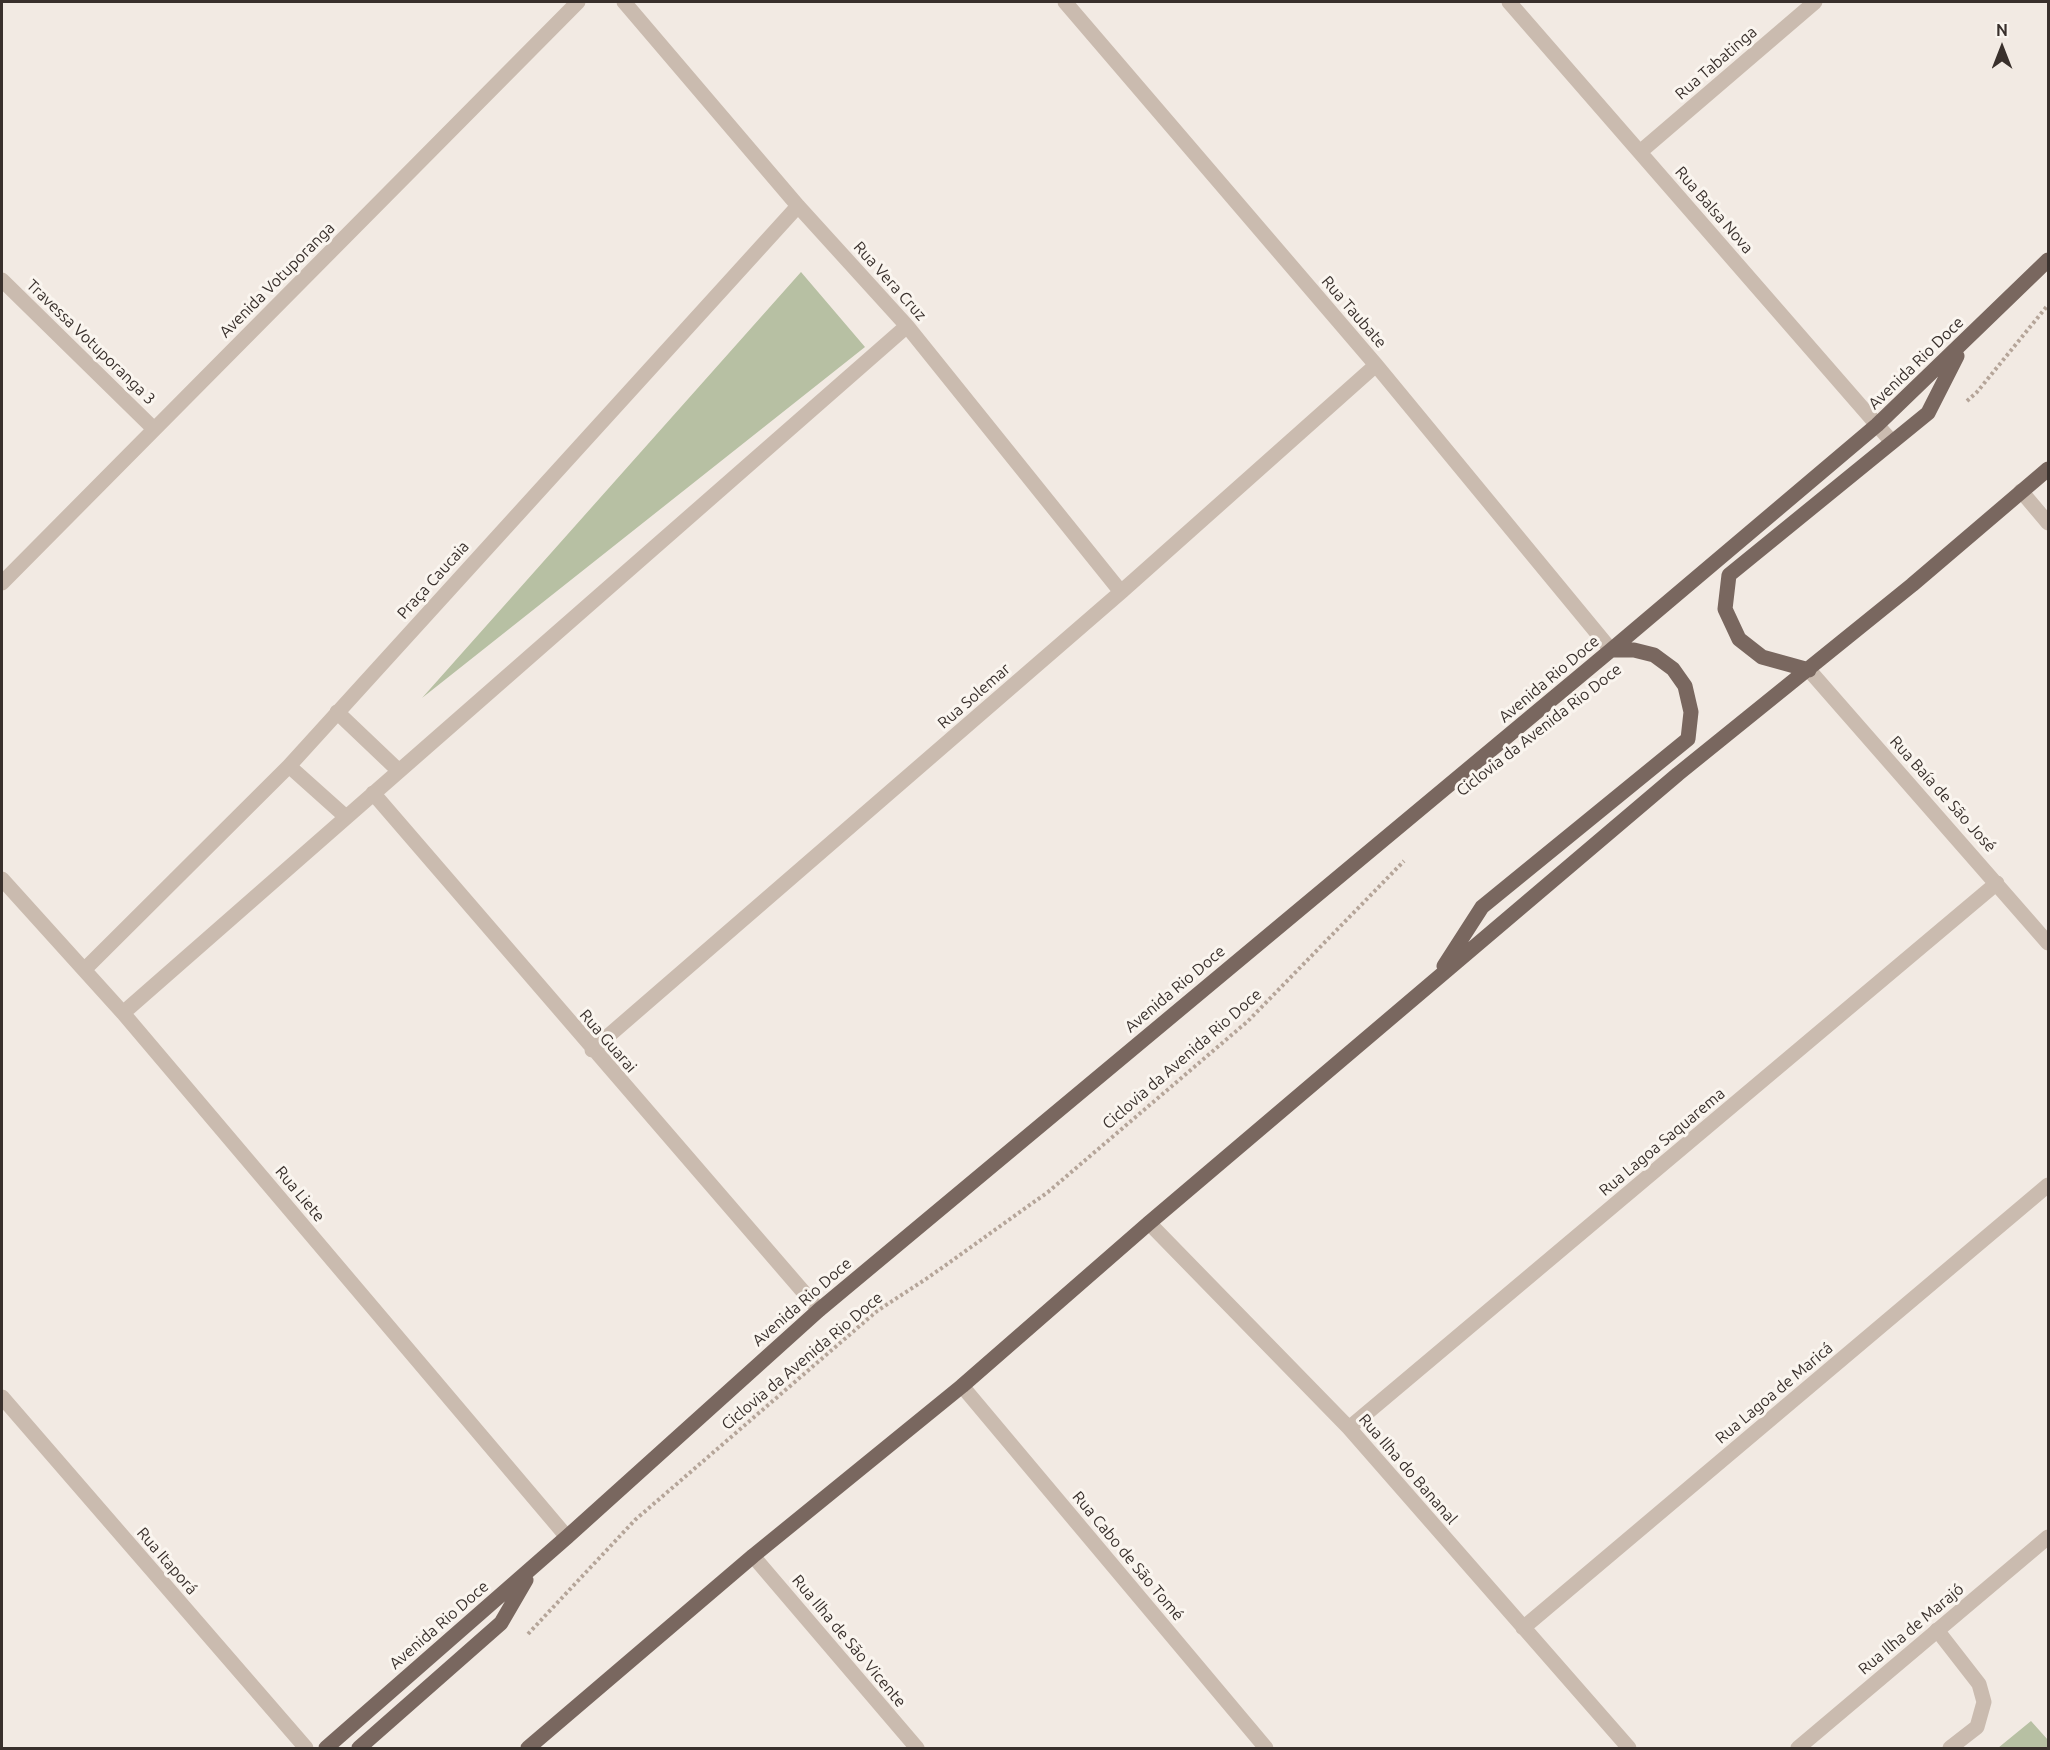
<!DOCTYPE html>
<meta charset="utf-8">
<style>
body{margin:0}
#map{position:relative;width:2050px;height:1750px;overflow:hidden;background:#f2eae3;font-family:Ubuntu,sans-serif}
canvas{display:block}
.frame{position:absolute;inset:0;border:3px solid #39302c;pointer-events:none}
.north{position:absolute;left:1972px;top:18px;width:60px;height:60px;-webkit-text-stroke:4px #faf5ef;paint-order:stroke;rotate:0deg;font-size:16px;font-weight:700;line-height:24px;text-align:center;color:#39302c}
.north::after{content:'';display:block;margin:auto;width:21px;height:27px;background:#39302c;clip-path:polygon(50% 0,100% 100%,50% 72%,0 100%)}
</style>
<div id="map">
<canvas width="2050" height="1750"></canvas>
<div class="frame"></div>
<div class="north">N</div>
</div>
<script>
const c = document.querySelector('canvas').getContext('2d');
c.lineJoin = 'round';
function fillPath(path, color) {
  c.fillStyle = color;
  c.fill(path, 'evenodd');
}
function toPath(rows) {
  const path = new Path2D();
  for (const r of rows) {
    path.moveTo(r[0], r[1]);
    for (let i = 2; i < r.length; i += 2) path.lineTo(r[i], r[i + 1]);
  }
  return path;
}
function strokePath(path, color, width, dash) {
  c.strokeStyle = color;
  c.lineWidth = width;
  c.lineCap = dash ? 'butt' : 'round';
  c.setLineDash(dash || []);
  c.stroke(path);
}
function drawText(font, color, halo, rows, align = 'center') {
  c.font = font + ' Ubuntu,sans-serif';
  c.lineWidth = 6;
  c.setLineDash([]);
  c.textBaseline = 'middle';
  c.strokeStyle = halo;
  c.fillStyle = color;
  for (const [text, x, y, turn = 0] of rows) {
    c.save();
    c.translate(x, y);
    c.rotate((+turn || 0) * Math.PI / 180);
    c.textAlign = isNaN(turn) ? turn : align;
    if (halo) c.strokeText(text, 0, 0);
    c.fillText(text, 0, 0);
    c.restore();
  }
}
fillPath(toPath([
 [801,272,865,347,422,698],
 [2031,1721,2048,1740,2048,1748,1998,1748]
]), '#b7c0a3');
strokePath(toPath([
 [1967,401,1977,392,2048,305],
 [528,1634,635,1520,877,1311,929,1277,1048,1192,1248,1021,1404,861]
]), '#b5a599', 4, [3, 3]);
strokePath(toPath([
 [1937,1630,1979,1684,1984,1702,1977,1727,1950,1748]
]), '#cabbaf', 15);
strokePath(toPath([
 [624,2,798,206,907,326,1121,592],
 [1065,2,1376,365,1611,650],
 [1509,2,1892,442],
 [1640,152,1815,2],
 [2,280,154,429],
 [2021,491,2048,523],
 [2,583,578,2],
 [1809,670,2048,943],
 [337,712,399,771],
 [289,766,346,817],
 [373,793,819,1310],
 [2,879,123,1013,567,1537],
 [85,969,289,766,798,206],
 [123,1013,907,326],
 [592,1050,1121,592,1376,365],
 [1149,1223,1349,1428,1629,1748],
 [962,1386,1266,1748],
 [2,1397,306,1748],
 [1349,1428,1997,883],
 [753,1556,917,1748],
 [1523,1628,2048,1185],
 [1798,1748,2048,1537]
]), '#cabbaf', 15);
strokePath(toPath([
 [1809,670,1762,657,1739,639,1725,609,1729,575,1928,413,1957,356],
 [1444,966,1482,907,1688,739,1691,712,1685,686,1673,669,1654,655,1634,650,1611,650],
 [326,1748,567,1537,819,1310,1611,650,1877,425,2048,260],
 [359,1748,501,1623,526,1580],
 [528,1748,753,1556,962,1386,1149,1223,1678,774,1912,585,2048,469]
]), '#79675f', 15);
drawText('16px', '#39302c', '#faf5ef', [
 ["Rua Tabatinga",1716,63,-41],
 ["Rua Balsa Nova",1714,210,49],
 ["Avenida Votuporanga",277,280,-45],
 ["Rua Vera Cruz",890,281,48],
 ["Rua Taubate",1354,312,49],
 ["Travessa Votuporanga 3",91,342,44],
 ["Avenida Rio Doce",1916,363,-44],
 ["Praça Caucaia",433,580,-48],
 ["Avenida Rio Doce",1549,679,-40],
 ["Rua Solemar",974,696,-41],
 ["Ciclovia da Avenida Rio Doce",1539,730,-38],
 ["Rua Baía de São José",1943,794,48],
 ["Avenida Rio Doce",1175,989,-40],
 ["Rua Guarai",608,1041,49],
 ["Ciclovia da Avenida Rio Doce",1182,1059,-41],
 ["Rua Lagoa Saquarema",1662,1142,-40],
 ["Rua Liete",300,1194,50],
 ["Avenida Rio Doce",802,1302,-41],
 ["Ciclovia da Avenida Rio Doce",802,1361,-40],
 ["Rua Lagoa de Maricá",1774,1393,-40],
 ["Rua Ilha do Bananal",1408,1469,49],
 ["Rua Cabo de São Tomé",1128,1556,50],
 ["Rua Itaporá",167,1561,49],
 ["Avenida Rio Doce",439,1625,-41],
 ["Rua Ilha de Marajó",1911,1629,-40],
 ["Rua Ilha de São Vicente",849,1641,50]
]);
</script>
